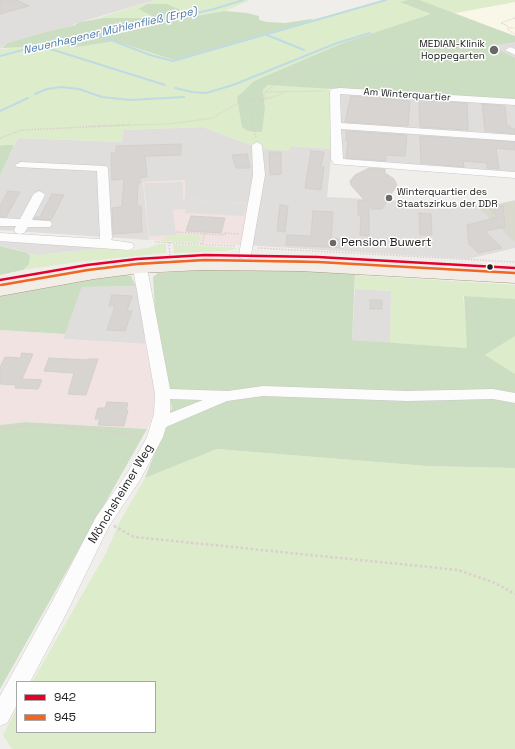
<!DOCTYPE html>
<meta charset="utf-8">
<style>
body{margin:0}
#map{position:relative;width:515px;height:749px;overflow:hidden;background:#f0eeeb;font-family:"Space Grotesk",sans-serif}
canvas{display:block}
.legend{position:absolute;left:16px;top:681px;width:140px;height:52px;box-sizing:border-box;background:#fff;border:1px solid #a7a7a7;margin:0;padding:5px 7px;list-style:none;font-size:12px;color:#222}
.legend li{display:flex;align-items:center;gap:8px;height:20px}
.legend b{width:20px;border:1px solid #a7a7a7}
</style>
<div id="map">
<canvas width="515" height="749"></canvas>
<ul class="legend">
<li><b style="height:5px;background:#e4002b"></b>942</li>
<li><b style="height:5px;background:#f26522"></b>945</li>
</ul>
</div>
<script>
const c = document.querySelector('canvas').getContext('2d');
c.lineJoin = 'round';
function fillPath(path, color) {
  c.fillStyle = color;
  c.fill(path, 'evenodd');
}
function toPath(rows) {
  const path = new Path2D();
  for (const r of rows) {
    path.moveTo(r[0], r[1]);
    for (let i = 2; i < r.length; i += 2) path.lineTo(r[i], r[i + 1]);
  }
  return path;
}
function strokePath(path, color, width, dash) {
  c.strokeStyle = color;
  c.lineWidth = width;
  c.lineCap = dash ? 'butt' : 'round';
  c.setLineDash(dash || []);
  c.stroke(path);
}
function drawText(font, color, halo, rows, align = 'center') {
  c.font = font + ' "Space Grotesk",sans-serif';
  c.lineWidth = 3;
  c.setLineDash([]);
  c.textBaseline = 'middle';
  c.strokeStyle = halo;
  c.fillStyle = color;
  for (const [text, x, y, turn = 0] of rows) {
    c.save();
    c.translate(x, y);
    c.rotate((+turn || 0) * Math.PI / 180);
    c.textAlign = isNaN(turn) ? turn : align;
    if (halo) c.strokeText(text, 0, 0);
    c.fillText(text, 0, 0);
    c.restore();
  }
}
fillPath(toPath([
 [0,0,155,0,74,24,73,26,53,30,7,43,0,49],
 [338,94,515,103,515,173,341,159],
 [203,127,261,149,290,146,332,149,327,197,462,204,476,205,479,208,515,200,515,248,468,259,242,245,185,199,185,181,143,182,149,240,0,230,0,176,18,138,122,142,123,130],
 [136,286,142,309,145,344,63,339,82,287],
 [355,289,391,291,390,343,352,340]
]), '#dfdedc');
fillPath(toPath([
 [185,180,185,199,251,203,242,245,149,240,143,182],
 [0,330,65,334,64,339,145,344,158,405,147,429,25,422,0,425]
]), '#f1e3e1');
fillPath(toPath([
 [515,2,515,67,478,22,455,13]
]), '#f8f7e8');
fillPath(toPath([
 [515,201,515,242,479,208]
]), '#d9d9cd');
fillPath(toPath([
 [155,0,250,0,225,11,179,19,156,25,158,21,142,18,104,18,86,22],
 [382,0,515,0,515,2,455,13,432,14,344,43,254,81,237,97,240,111,262,132,265,109,263,90,268,85,329,88,332,149,291,146,289,151,261,149,203,127,123,130,122,142,18,138,0,176,0,49,28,47,43,43,65,45,77,47,115,41,174,60],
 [176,234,201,235,199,243,161,241,168,236,176,235],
 [158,244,166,244,166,253,78,262,23,270,29,263,30,257,28,253,51,254,93,249,95,247,127,251,148,248],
 [173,244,239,248,226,251,174,253],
 [355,275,515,285,515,299,463,296,468,348,390,343,391,291,355,289],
 [515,336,515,374,485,355],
 [217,449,427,466,515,468,515,749,12,749,3,735,17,708,17,732,155,732,155,682,32,682,106,553,119,523,145,478]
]), '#ddeccb');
fillPath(toPath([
 [409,0,419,0,515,36,515,100,268,85,263,90,265,109,262,132,248,131,242,127,237,97,254,81,343,43,431,14,400,2],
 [147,4,166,4,179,9,182,14,177,17,164,18,152,16,139,9],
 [225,11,247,13,259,16,259,20,267,22,285,23,311,19,314,20,174,60,115,41,77,47,66,46,64,45,43,43,28,47,2,48,7,43,53,30,73,26,80,22,104,18,142,18,158,21,156,25,179,19],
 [5,145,14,145,0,176,0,146],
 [0,246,28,253,30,257,29,264,23,270,0,275],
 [263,269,355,273,352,340,467,348,464,296,515,299,515,336,485,355,515,374,515,468,427,466,217,449,145,478,172,408,156,326,153,277,158,273,199,270],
 [126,275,131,276,136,286,82,287,65,334,0,330,0,294,45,285],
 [25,422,147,429,0,689,0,425]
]), '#cbdec1');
fillPath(toPath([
 [514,42,515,42,515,58,492,46],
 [183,182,183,199,247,203,244,216,185,213,186,209,173,210,176,235,149,236,144,183],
 [0,242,17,242,95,247,94,249,38,255,0,246]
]), '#e0dfde');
strokePath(toPath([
 [98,35,150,55,173,61,386,0],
 [267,35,304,50],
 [41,46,165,85],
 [0,56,53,42,98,35,214,9,243,0],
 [175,88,192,92,206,93,233,85,337,43,370,33],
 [35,94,47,89,61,87,79,89,102,97,130,100,184,97],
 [0,111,28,98]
]), '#bfdbe3', 2);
const building = toPath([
 [0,0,16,0,29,6,0,14,0,0],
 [351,96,410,101,408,126,345,122,351,96],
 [419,100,467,103,468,130,420,127,419,100],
 [482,104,505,106,507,126,510,126,510,128,515,129,515,134,485,131,482,104],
 [346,131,407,135,405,156,386,155,386,161,346,158,348,141,346,141,346,131],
 [420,136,515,142,515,150,496,148,499,169,487,168,487,163,463,161,464,167,421,163,420,136],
 [181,144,181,155,145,156,147,177,140,178,140,183,138,183,137,206,141,206,142,232,113,234,112,208,122,207,124,179,112,180,111,153,116,153,116,146,181,144],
 [311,151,324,152,321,167,324,167,321,190,305,188,311,151],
 [269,152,281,152,281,174,270,175,269,152],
 [247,154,250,168,236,168,232,155,247,154],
 [369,168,385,169,385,173,394,179,397,185,382,209,372,209,369,206,369,236,360,235,361,215,358,215,358,200,365,201,351,185,350,181,355,175,369,168],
 [8,191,20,192,6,217,0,217,0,206,8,191],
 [52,194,64,195,51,220,34,219,35,217,40,217,52,194],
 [280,205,288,206,285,232,277,231,280,205],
 [503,206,505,227,485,231,502,248,478,253,469,244,467,225,498,217,490,209,503,206],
 [313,211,333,212,331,238,344,239,344,248,286,245,287,235,311,236,313,211],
 [419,213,431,214,432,235,420,235,419,213],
 [191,216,225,218,221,233,186,231,191,216],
 [112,295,132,296,127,311,132,311,125,331,107,330,115,306,109,306,112,295],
 [370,300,382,300,382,309,370,309,370,300],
 [22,353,33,354,22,379,42,380,38,389,15,388,16,385,0,384,0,367,5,357,20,358,22,353],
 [49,358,87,360,88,359,98,359,86,395,68,394,74,373,44,371,49,358],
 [107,402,128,403,126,410,128,410,124,426,98,425,100,419,95,419,98,408,105,408,107,402]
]);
fillPath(building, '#d7d4d2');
strokePath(building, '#d3d0cc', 1);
const minor = toPath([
 [510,47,515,49,515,55,505,50,510,47],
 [340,88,515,99,515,105,340,94,341,123,515,135,515,141,341,129,343,159,515,172,515,178,334,164,331,159,330,91,332,89,340,88],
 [257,142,262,145,265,175,251,255,250,258,245,259,240,258,239,255,253,175,252,145,257,142],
 [21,162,106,166,108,168,112,238,111,240,132,243,134,246,132,249,128,250,0,241,0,233,99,239,100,238,97,171,17,167,15,165,21,162],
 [39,191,43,193,45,195,32,220,50,221,52,224,50,227,28,227,24,233,20,234,16,233,14,230,16,226,0,226,0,218,20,219,33,195,35,193,39,191],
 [140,264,145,265,147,268,170,389,228,391,263,386,408,391,493,389,515,393,515,403,493,399,408,401,263,396,227,401,166,427,163,437,140,480,109,526,66,614,30,682,17,682,17,705,7,723,0,726,0,696,52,602,96,517,128,472,147,437,154,414,155,394,133,268,135,265,140,264],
 [170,399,203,400,170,413,170,399]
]);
const major = toPath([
 [201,260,300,261,515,273,515,283,300,271,201,270,140,273,94,279,0,296,0,286,94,269,140,263,201,260]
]);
strokePath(minor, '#c9c8c7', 1);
strokePath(major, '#a79c86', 1);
strokePath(toPath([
 [515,18,501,23,508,26,508,30,515,34],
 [509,28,515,28],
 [349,83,440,51,501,49],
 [265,92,325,91],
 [269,98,279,95,285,91],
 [89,126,169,124,213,118,243,100,265,99,265,92,305,63],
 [252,126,253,108,260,102,269,98,266,97]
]), '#dccecd', 1, [1, 1]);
strokePath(toPath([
 [252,125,256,138],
 [0,138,22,130,130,125],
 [176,232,224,235,224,233,239,234],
 [155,242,235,246],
 [169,242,170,257],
 [202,244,205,232],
 [258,248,515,262]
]), '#dccecd', 1.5, [1.5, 1.5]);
strokePath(toPath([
 [0,428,39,425,70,427,142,436]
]), '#dccecd', 2, [2, 2]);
strokePath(toPath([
 [114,526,134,537,458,570,495,583,515,594]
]), '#dccecd', 2.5, [2.5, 2.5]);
fillPath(minor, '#fdfcfc');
fillPath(major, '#f3ede7');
strokePath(toPath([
 [0,280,87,265,137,259,205,255,318,257,515,268]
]), '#e4002b', 2.5);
strokePath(toPath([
 [1,285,88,270,137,264,205,260,318,262,515,273]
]), '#f26522', 2.5);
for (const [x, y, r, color] of [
 [494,50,5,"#6a6968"],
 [389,198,4,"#6a6968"],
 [333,243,4,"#6a6968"],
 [490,267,3.5,"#222"]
]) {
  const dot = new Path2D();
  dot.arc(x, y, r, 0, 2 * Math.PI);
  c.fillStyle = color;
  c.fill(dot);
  strokePath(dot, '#fff', 1.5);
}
drawText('10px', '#222', '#fff', [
 ["MEDIAN-Klinik",485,44],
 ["Hoppegarten",485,56],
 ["Winterquartier des",397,192,"left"],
 ["Staatszirkus der DDR",397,204,"left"]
], 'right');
drawText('10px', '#222', '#fff', [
 ["Am Winterquartier",407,95,4]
]);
drawText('italic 11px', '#4a7aab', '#fff', [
 ["Neuenhagener Mühlenfließ (Erpe)",110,31,-13]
]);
drawText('12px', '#222', '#fff', [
 ["Pension Buwert",341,243]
], 'left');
drawText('12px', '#222', '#fff', [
 ["Mönchsheimer Weg",121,494,-59]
]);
</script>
